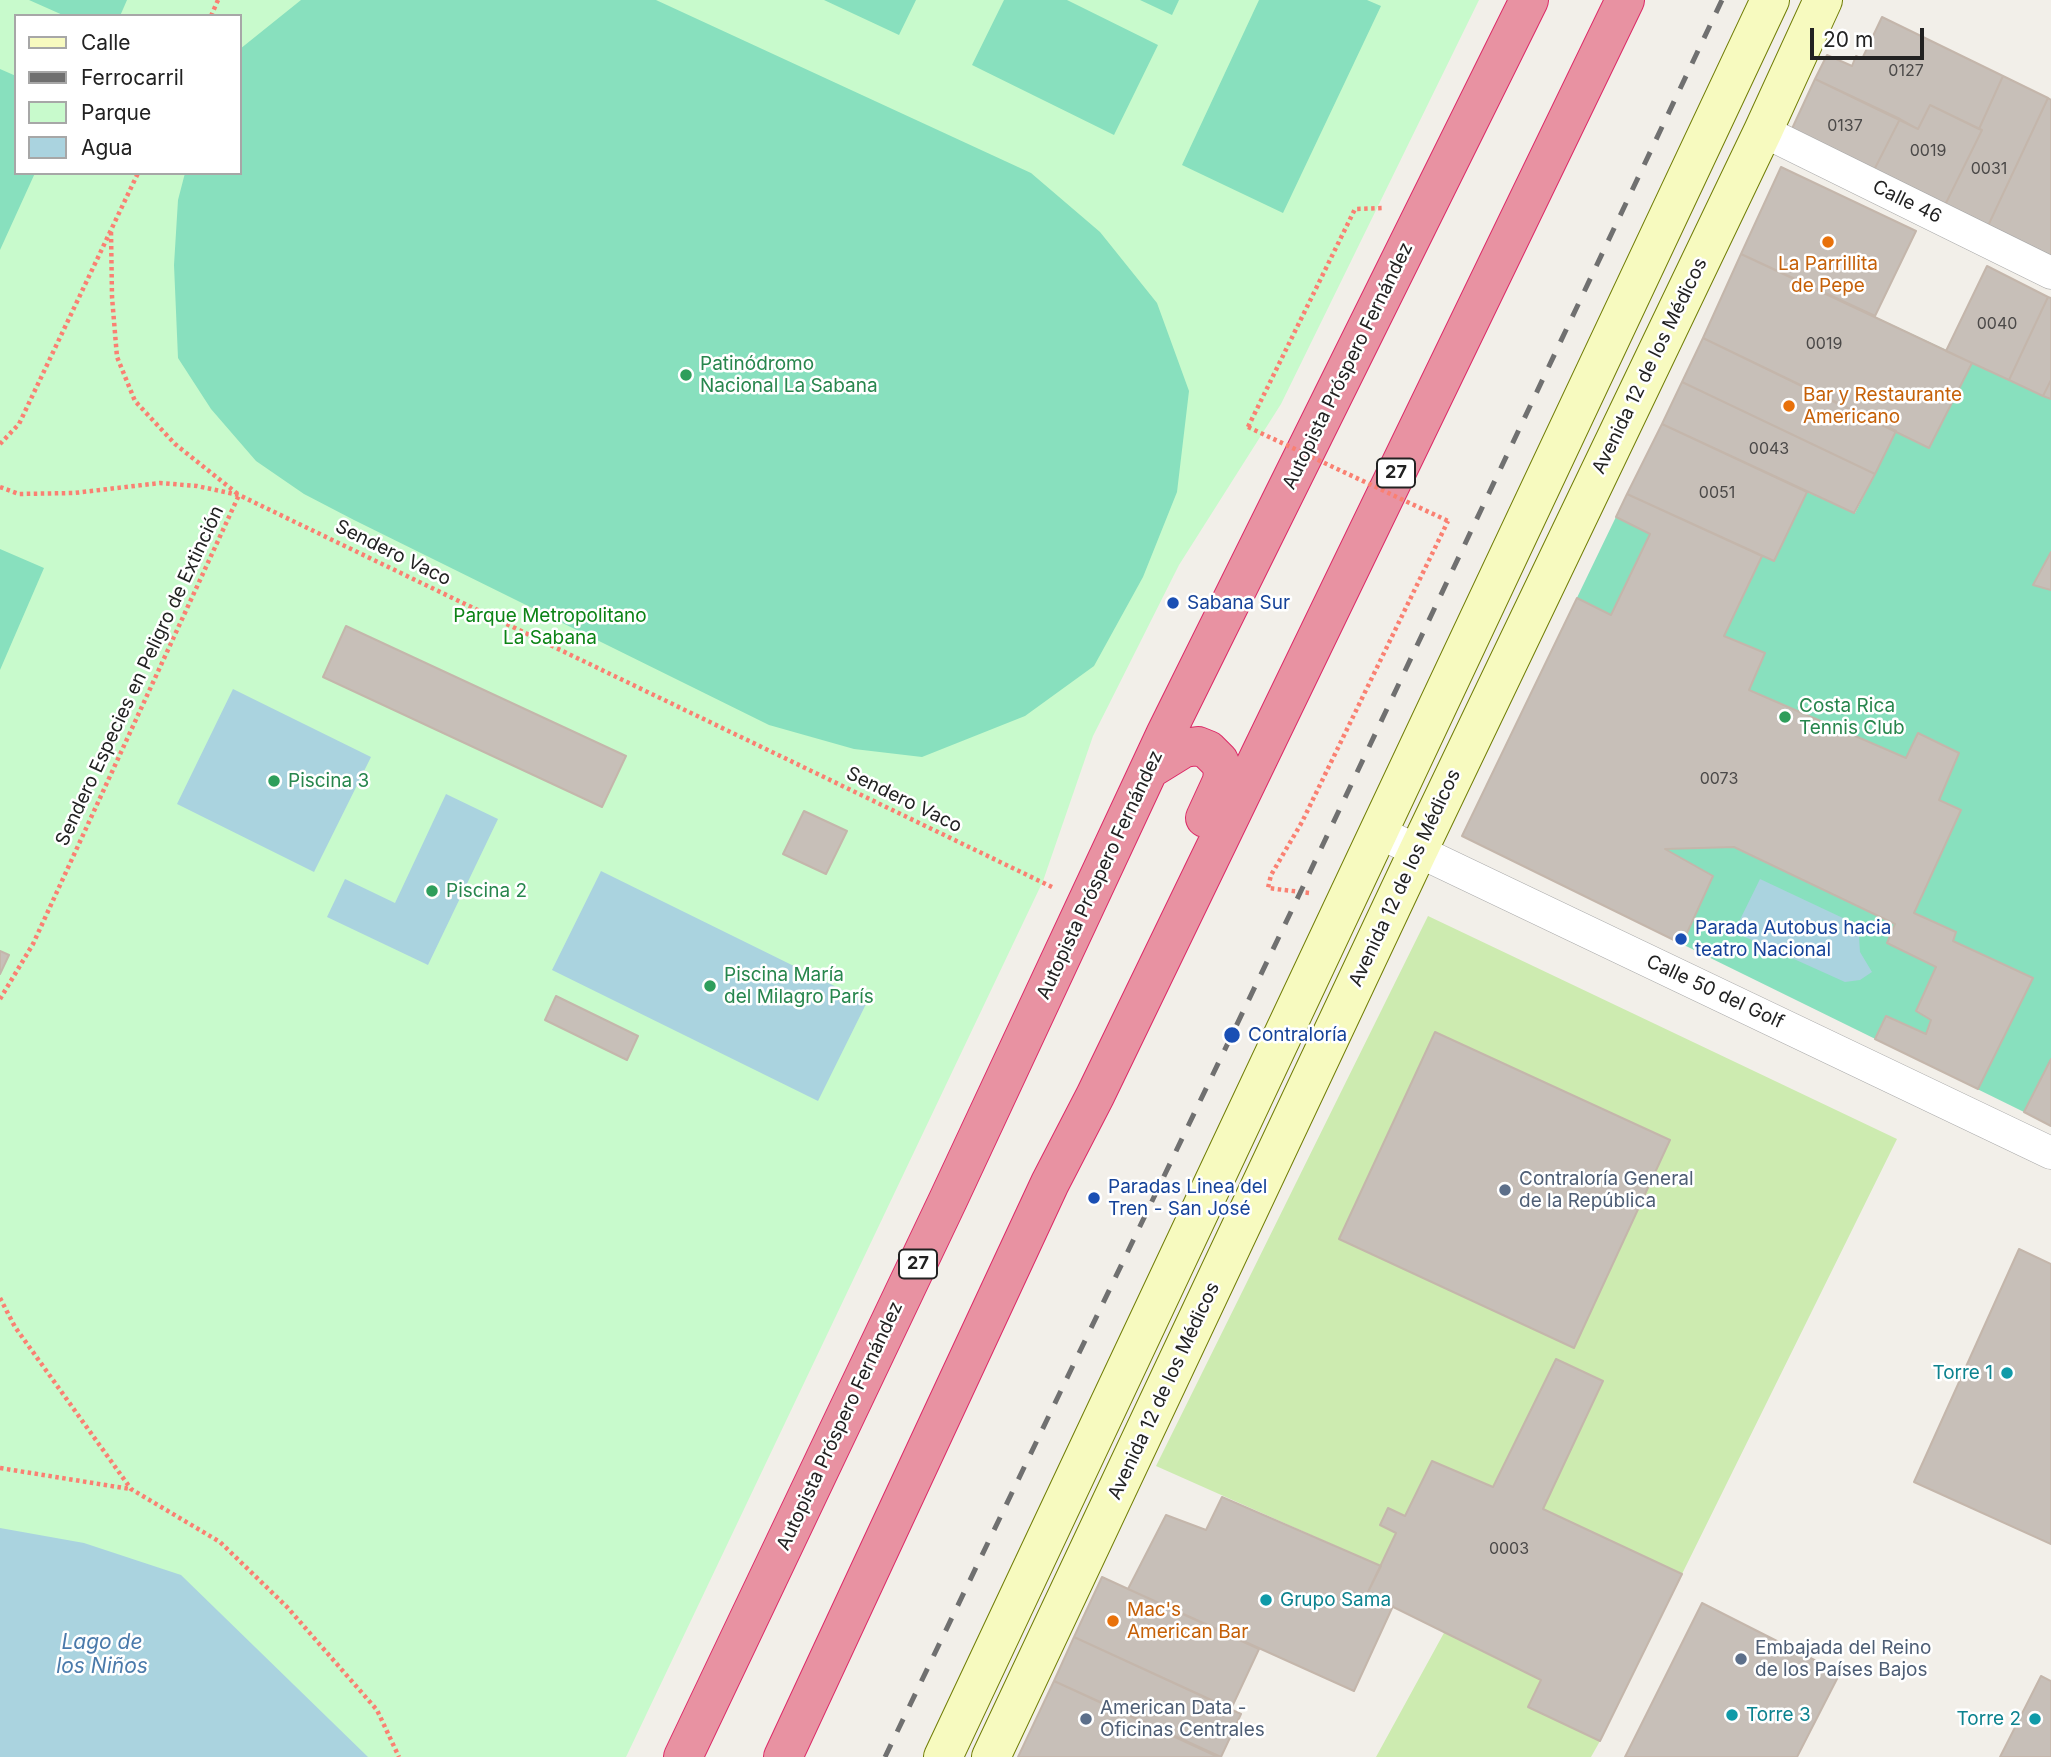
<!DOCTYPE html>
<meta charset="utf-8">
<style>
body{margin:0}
#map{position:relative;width:2051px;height:1757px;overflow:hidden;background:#f2efe9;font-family:Inter,sans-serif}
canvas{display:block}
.legend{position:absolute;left:14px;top:14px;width:228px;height:161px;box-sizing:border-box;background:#fff;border:2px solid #a7a7a7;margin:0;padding:9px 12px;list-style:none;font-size:21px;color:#222}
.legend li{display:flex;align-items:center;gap:14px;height:35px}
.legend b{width:35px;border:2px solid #a7a7a7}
.scale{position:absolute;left:1810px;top:28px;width:114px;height:32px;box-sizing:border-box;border:4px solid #222;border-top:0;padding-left:9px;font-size:21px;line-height:24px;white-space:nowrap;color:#222;-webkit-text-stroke:5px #fff;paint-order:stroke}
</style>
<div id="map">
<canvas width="2051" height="1757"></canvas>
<ul class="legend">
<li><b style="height:9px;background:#f7fabf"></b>Calle</li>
<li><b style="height:9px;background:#707070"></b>Ferrocarril</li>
<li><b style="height:19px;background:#c8facc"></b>Parque</li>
<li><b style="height:19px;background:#aad3df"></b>Agua</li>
</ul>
<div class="scale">20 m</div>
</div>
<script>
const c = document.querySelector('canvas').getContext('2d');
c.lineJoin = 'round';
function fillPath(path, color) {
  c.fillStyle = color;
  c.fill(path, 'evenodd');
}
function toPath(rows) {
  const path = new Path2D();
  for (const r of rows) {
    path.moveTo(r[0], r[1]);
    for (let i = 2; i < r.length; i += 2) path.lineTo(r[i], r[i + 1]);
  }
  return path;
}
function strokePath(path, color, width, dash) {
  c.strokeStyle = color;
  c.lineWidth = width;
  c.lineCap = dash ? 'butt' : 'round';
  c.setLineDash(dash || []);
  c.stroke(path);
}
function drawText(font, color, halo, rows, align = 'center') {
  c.font = font + ' Inter,sans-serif';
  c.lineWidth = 5;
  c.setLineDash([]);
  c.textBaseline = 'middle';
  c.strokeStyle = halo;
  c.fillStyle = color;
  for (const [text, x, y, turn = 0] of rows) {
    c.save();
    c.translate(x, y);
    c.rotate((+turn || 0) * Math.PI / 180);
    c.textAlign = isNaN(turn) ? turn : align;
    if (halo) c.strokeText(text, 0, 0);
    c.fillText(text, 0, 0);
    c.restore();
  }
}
fillPath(toPath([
 [1428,916,1897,1139,1682,1574,1543,1509,1603,1381,1493,1487,1432,1461,1405,1516,1388,1508,1380,1525,1396,1533,1381,1566,1156,1466],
 [1445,1631,1541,1680,1529,1707,1600,1741,1591,1757,1376,1757]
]), '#cdebb0');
fillPath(toPath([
 [0,0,1479,0,1281,404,1179,565,1093,736,1043,881,626,1757,0,1757],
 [16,16,240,16,240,173,16,173]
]), '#c8facc');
fillPath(toPath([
 [29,0,127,0,120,16,65,16],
 [301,0,656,0,1031,173,1100,232,1157,303,1189,391,1177,492,1143,577,1094,666,1025,716,922,757,854,749,769,725,354,520,304,494,256,461,211,409,178,358,174,265,178,200,185,173,240,173,240,49],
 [824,0,916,0,899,35],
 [1004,0,1067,0,1158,45,1114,135,972,65],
 [1140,0,1179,0,1172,15],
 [1259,0,1367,0,1381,6,1283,213,1182,165],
 [0,69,16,76,16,173,35,173,0,250],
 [1741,254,2051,399,2051,1059,2024,1112,1462,836,1627,494,1774,561,1807,492,1855,513,1875,474,1895,431,1703,338],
 [0,549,44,568,0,670]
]), '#88e0be');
fillPath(toPath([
 [233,689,371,757,314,872,177,804],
 [446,794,498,819,428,965,327,917,345,879,395,903],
 [601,871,867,1002,818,1101,552,970],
 [1760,879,1862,927,1859,937,1860,952,1872,972,1860,980,1845,982,1734,932],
 [0,1528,84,1543,181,1575,368,1757,0,1757]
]), '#aad3df');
const building = toPath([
 [1882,17,2003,76,1979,129,1930,105,1918,129,1815,79,1827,55,1852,66,1856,56,1862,59,1882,17],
 [2003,76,2048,98,1987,228,1944,207,1982,130,1979,129,2003,76],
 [1815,79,1900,119,1873,172,1790,133,1815,79],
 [2048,98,2051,100,2051,259,1987,228,2048,98],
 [1930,105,1982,130,1944,207,1873,172,1900,119,1918,129,1930,105],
 [1781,167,1916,231,1875,316,1741,254,1781,167],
 [1741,254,1972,363,1929,448,1703,338,1741,254],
 [1987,266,2048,297,2009,380,1946,351,1987,266],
 [2048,297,2051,298,2051,380,2043,396,2009,380,2048,297],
 [1703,338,1896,431,1875,474,1682,382,1703,338],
 [2051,380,2051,399,2043,396,2051,380],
 [1682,382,1875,474,1854,513,1662,424,1682,382],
 [1662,424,1807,492,1774,561,1627,494,1662,424],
 [1627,494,1762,556,1724,636,1765,653,1749,690,1906,758,1918,733,1959,753,1939,800,1961,810,1914,913,1956,932,1953,941,2033,978,1978,1089,1875,1039,1886,1016,1926,1034,1931,1020,1916,1011,1936,967,1887,943,1895,924,1734,847,1665,849,1713,876,1682,944,1462,836,1577,598,1611,615,1650,534,1616,517,1627,494],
 [2051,552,2051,590,2033,585,2051,552],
 [346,626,626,756,602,807,323,677,346,626],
 [804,811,847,831,826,874,783,854,804,811],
 [0,951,9,955,0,974,0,951],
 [556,996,638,1036,627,1060,545,1020,556,996],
 [1435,1032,1670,1140,1574,1348,1339,1239,1435,1032],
 [2051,1059,2051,1126,2024,1112,2051,1059],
 [2019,1249,2051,1264,2051,1544,1914,1482,2019,1249],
 [1556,1359,1603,1381,1543,1509,1682,1574,1600,1741,1528,1707,1541,1680,1367,1594,1396,1533,1380,1525,1388,1508,1405,1516,1432,1461,1493,1487,1556,1359],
 [1222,1497,1381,1566,1367,1594,1393,1606,1354,1691,1128,1589,1166,1515,1206,1530,1222,1497],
 [1102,1577,1259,1649,1231,1709,1074,1637,1102,1577],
 [1702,1603,1840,1673,1797,1757,1625,1757,1702,1603],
 [1074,1637,1241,1714,1221,1757,1054,1681,1074,1637],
 [2041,1676,2051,1681,2051,1757,2000,1757,2041,1676],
 [1054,1681,1218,1757,1018,1757,1054,1681]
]);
fillPath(building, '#c7bfb8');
strokePath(building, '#c4b6ab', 2);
const street = toPath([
 [1763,131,2051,273],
 [1378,832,2051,1153]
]);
const secondary = toPath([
 [943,1757,1770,0],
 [991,1757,1418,851,1763,131,1823,0]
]);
const highway = toPath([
 [1150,769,1184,748,1198,746,1208,750,1219,761,1223,770,1222,781,1205,818],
 [683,1757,948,1200,1165,735,1529,0],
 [783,1757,1050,1183,1095,1096,1625,0]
]);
strokePath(street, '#a9a9a9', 33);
strokePath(secondary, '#707d05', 40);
strokePath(highway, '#dc2a67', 40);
strokePath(toPath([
 [211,16,218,0],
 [1248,427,1355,209,1384,208],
 [0,444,19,424,138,173],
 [0,487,19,494,74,493,160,483,197,486,239,495,1052,887],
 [1309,893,1268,888,1271,875,1302,822,1448,521],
 [0,999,33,944,239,495,175,444,135,401,117,357,112,297,111,231],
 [0,1298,15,1327,131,1489,220,1542,287,1607,377,1710,399,1757],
 [0,1468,130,1489]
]), '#fa8072', 4.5, [3.5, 3.5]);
strokePath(street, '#fff', 32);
strokePath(secondary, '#f7fabf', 38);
strokePath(highway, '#e892a2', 38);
strokePath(toPath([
 [885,1757,1300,893,1722,0]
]), '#707070', 5, [14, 14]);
strokePath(toPath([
 [1248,427,1448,521]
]), '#fa8072', 4.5, [3.5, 3.5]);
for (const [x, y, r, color] of [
 [1828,242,7,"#e8710a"],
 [686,375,7,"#2e9e5b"],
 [1789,406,7,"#e8710a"],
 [1173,603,7,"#1a4fb4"],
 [1785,717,7,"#2e9e5b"],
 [274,781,7,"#2e9e5b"],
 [432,891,7,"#2e9e5b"],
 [1681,939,7,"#1a4fb4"],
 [710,986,7,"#2e9e5b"],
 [1232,1035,9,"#1a4fb4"],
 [1505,1190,7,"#5c6f8a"],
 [1094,1198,7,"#1a4fb4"],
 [2007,1373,7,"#0f9aa8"],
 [1266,1600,7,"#0f9aa8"],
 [1113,1621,7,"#e8710a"],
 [1741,1659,7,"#5c6f8a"],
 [1732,1715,7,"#0f9aa8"],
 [1086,1719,7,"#5c6f8a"],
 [2035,1719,7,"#0f9aa8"]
]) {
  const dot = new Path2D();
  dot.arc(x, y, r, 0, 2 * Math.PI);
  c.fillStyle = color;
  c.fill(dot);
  strokePath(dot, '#fff', 2.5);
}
drawText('16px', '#4b4948', null, [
 ["0127",1906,71],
 ["0137",1845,126],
 ["0019",1928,151],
 ["0031",1989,169],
 ["0040",1997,324],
 ["0019",1824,344],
 ["0043",1769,449],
 ["0051",1717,493],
 ["0073",1719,779],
 ["0003",1509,1549]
]);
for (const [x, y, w] of [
 [1396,473,38],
 [918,1264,38]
]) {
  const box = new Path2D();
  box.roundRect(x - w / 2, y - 14.5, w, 29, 5);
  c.fillStyle = '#fff';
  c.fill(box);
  strokePath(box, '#222', 2);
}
drawText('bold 18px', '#222', null, [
 ["27",1396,473],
 ["27",918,1264]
]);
drawText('19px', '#222', '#fff', [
 ["Calle 46",1907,202,26],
 ["Autopista Próspero Fernández",1348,366,-64],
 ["Avenida 12 de los Médicos",1650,366,-64],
 ["Sendero Vaco",393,553,26],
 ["Sendero Especies en Peligro de Extinción",140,676,-65],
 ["Sendero Vaco",904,800,26],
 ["Autopista Próspero Fernández",1100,875,-65],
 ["Avenida 12 de los Médicos",1405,878,-65],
 ["Calle 50 del Golf",1715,992,25],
 ["Avenida 12 de los Médicos",1164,1391,-65],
 ["Autopista Próspero Fernández",840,1426,-65]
]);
drawText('19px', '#c56008', '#fff', [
 ["La Parrillita",1828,264,"center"],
 ["de Pepe",1828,286,"center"],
 ["Bar y Restaurante",1803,395],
 ["Americano",1803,417],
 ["Mac's",1127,1610],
 ["American Bar",1127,1632]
], 'left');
drawText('19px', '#27864d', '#fff', [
 ["Patinódromo",700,364],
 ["Nacional La Sabana",700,386],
 ["Costa Rica",1799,706],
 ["Tennis Club",1799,728],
 ["Piscina 3",288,781],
 ["Piscina 2",446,891],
 ["Piscina María",724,975],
 ["del Milagro París",724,997]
], 'left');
drawText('19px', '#164399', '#fff', [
 ["Sabana Sur",1187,603],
 ["Parada Autobus hacia",1695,928],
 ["teatro Nacional",1695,950],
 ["Contraloría",1248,1035],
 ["Paradas Linea del",1108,1187],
 ["Tren - San José",1108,1209]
], 'left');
drawText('19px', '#0c8416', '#fff', [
 ["Parque Metropolitano",550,616],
 ["La Sabana",550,638]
]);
drawText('19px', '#4e5e75', '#fff', [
 ["Contraloría General",1519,1179],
 ["de la República",1519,1201],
 ["Embajada del Reino",1755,1648],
 ["de los Países Bajos",1755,1670],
 ["American Data -",1100,1708],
 ["Oficinas Centrales",1100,1730]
], 'left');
drawText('19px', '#0d838f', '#fff', [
 ["Torre 1",1993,1373],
 ["Grupo Sama",1280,1600,"left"],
 ["Torre 3",1746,1715,"left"],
 ["Torre 2",2021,1719]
], 'right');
drawText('italic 21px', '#4a7aab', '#fff', [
 ["Lago de",102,1643],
 ["los Niños",102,1667]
]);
</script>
